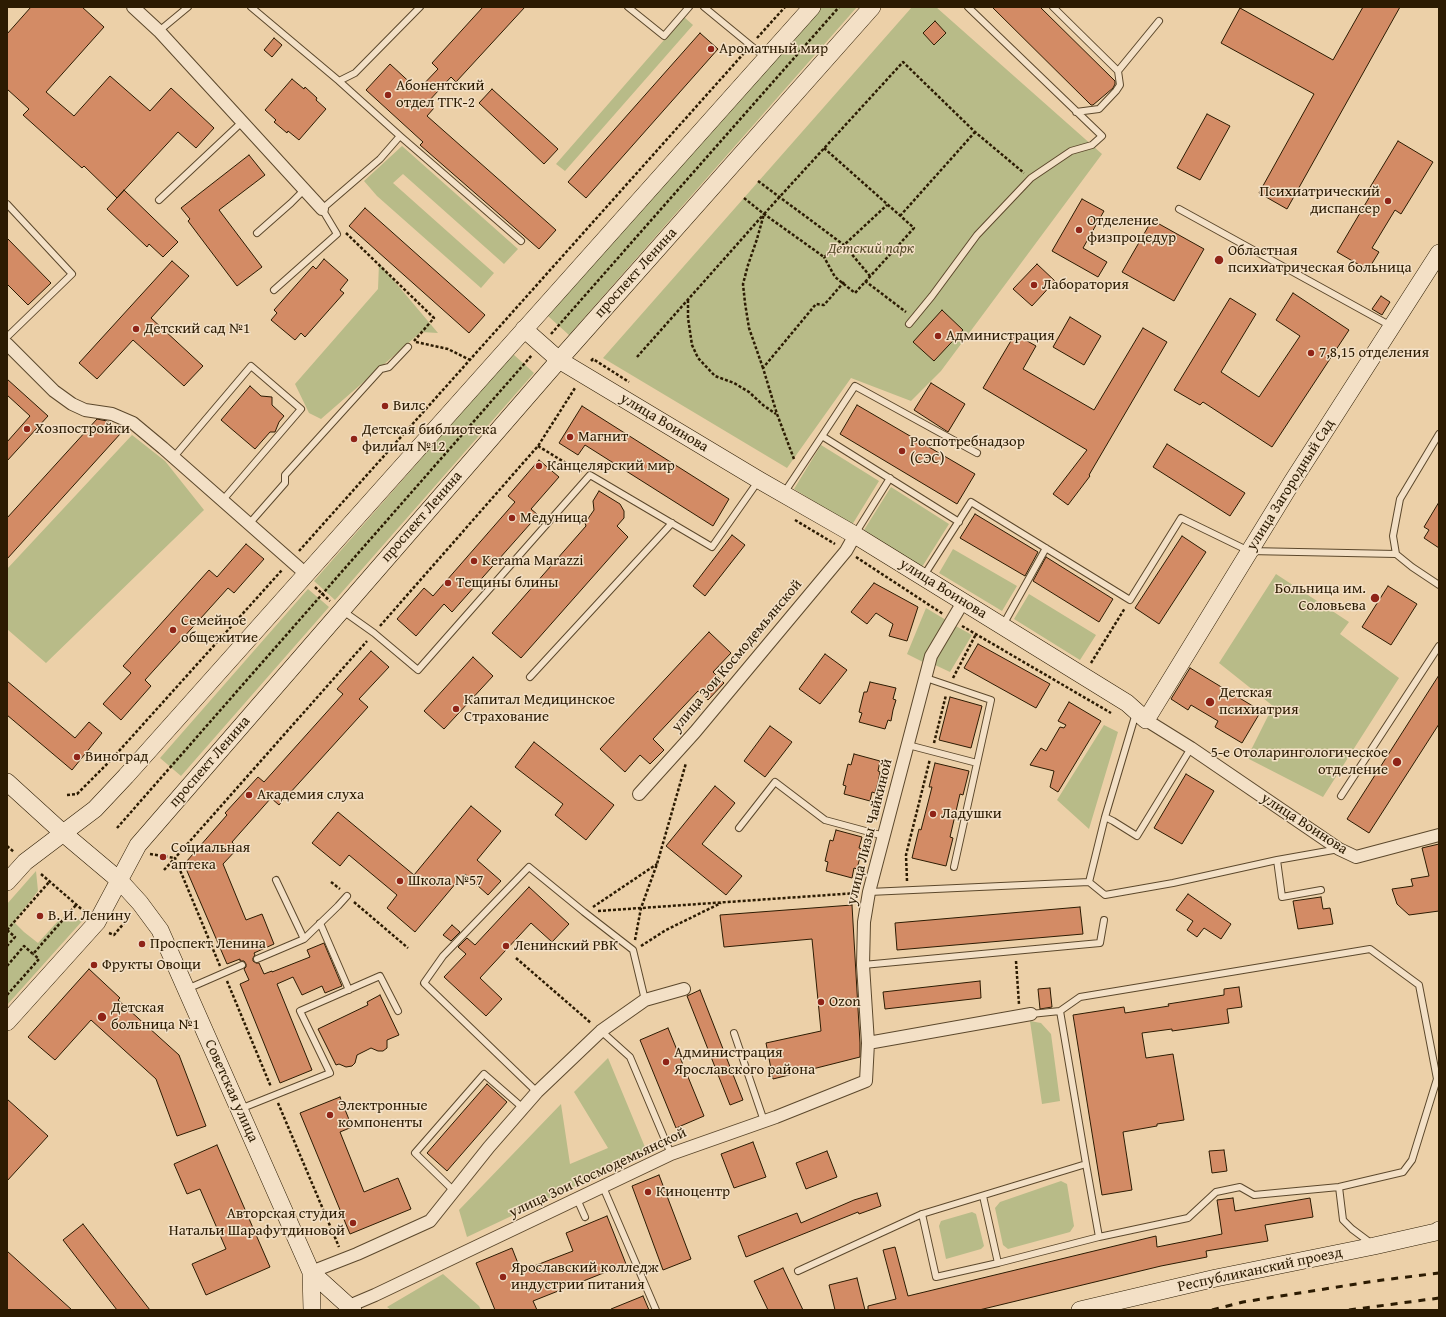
<!DOCTYPE html>
<meta charset="utf-8">
<style>
body{margin:0}
#map{position:relative;width:1446px;height:1317px;overflow:hidden;background:#ecd0a8;font-family:"Gentium Book Plus",serif}
canvas{display:block}
.frame{position:absolute;inset:0;border:8px solid #2c1b02;pointer-events:none}
</style>
<div id="map">
<canvas width="1446" height="1317"></canvas>
<div class="frame"></div>
</div>
<script>
const c = document.querySelector('canvas').getContext('2d');
c.lineJoin = 'round';
function fillPath(path, color) {
  c.fillStyle = color;
  c.fill(path, 'evenodd');
}
function toPath(rows) {
  const path = new Path2D();
  for (const r of rows) {
    path.moveTo(r[0], r[1]);
    for (let i = 2; i < r.length; i += 2) path.lineTo(r[i], r[i + 1]);
  }
  return path;
}
function strokePath(path, color, width, dash) {
  c.strokeStyle = color;
  c.lineWidth = width;
  c.lineCap = dash ? 'butt' : 'round';
  c.setLineDash(dash || []);
  c.stroke(path);
}
function drawText(font, color, halo, rows, align = 'center') {
  c.font = font + ' "Gentium Book Plus",serif';
  c.lineWidth = 3;
  c.setLineDash([]);
  c.textBaseline = 'middle';
  c.strokeStyle = halo;
  c.fillStyle = color;
  for (const [text, x, y, turn = 0] of rows) {
    c.save();
    c.translate(x, y);
    c.rotate((+turn || 0) * Math.PI / 180);
    c.textAlign = isNaN(turn) ? turn : align;
    if (halo) c.strokeText(text, 0, 0);
    c.fillText(text, 0, 0);
    c.restore();
  }
}
fillPath(toPath([
 [820,7,857,7,569,335,548,316],
 [912,7,936,7,1102,154,941,371,911,401,851,378,787,468,603,358],
 [684,17,693,25,565,171,556,164],
 [402,146,518,249,504,264,403,174,393,183,494,273,481,288,377,196,364,181],
 [379,263,438,333,421,332,321,419,309,413,295,384,378,289],
 [513,354,534,373,335,600,314,581],
 [132,435,165,461,204,510,46,663,7,629,7,569],
 [821,445,879,481,852,525,794,489],
 [891,487,949,524,922,567,864,530],
 [953,549,1017,586,1002,611,939,573],
 [1276,574,1349,622,1340,634,1399,678,1323,797,1247,758,1273,706,1219,663],
 [308,589,329,607,181,776,160,758],
 [1029,594,1096,635,1080,660,1014,619],
 [926,608,946,620,923,662,907,654],
 [954,625,972,635,950,672,933,664],
 [1104,725,1118,732,1089,829,1057,800],
 [36,871,38,891,14,922,24,932,38,943,58,921,84,919,7,1005,7,904],
 [1030,1021,1041,1023,1051,1034,1060,1101,1042,1104],
 [608,1058,647,1152,467,1237,459,1210,561,1104,570,1164,608,1148,574,1092],
 [1061,1181,1067,1184,1074,1226,1070,1232,1008,1249,1003,1245,995,1208,1000,1202],
 [972,1212,976,1214,984,1246,981,1249,946,1259,939,1226,941,1221],
 [443,1274,479,1306,481,1310,391,1310,387,1307]
]), '#b8bb88');
const building = toPath([
 [31,7,82,7,104,27,46,92,74,116,110,76,150,111,171,88,214,128,196,148,178,132,117,198,84,166,82,168,23,115,29,109,7,89,7,34,31,7],
 [483,7,525,7,456,82,451,77,427,103,434,108,427,116,556,230,539,249,420,145,423,142,366,90,390,64,418,90,438,69,432,63,483,7],
 [992,7,1040,7,1115,81,1115,84,1113,88,1093,105,1091,105,992,7],
 [1363,7,1400,7,1287,209,1259,193,1314,94,1221,43,1240,8,1333,60,1363,7],
 [935,21,946,33,934,45,923,33,935,21],
 [700,33,718,49,586,198,568,182,700,33],
 [274,38,282,45,272,57,264,50,274,38],
 [292,79,304,89,305,87,317,98,316,100,326,109,299,140,288,131,287,133,274,122,276,120,265,110,292,79],
 [492,89,558,149,544,164,479,103,492,89],
 [1207,114,1230,126,1200,180,1177,168,1207,114],
 [1398,141,1433,162,1401,214,1395,210,1372,248,1379,252,1368,270,1337,252,1373,191,1369,189,1398,141],
 [249,155,265,175,219,210,262,267,237,286,188,221,190,219,181,208,249,155],
 [124,190,178,242,163,257,149,244,147,247,107,209,124,190],
 [1082,199,1104,211,1083,248,1107,262,1098,277,1052,251,1082,199],
 [365,208,485,315,469,333,349,226,365,208],
 [1152,220,1204,249,1174,301,1122,272,1152,220],
 [7,238,51,283,28,305,7,284,7,238],
 [324,259,348,280,340,290,344,293,305,337,301,333,295,340,271,320,277,313,274,310,313,266,316,269,324,259],
 [172,261,189,276,151,318,203,366,184,386,133,340,97,379,79,363,172,261],
 [1037,264,1055,281,1032,306,1013,289,1037,264],
 [1293,293,1349,330,1272,447,1203,402,1200,405,1174,390,1230,298,1256,314,1221,372,1259,397,1300,336,1276,320,1293,293],
 [1381,296,1390,302,1382,315,1372,309,1381,296],
 [942,310,963,330,934,361,913,342,942,310],
 [1070,317,1101,336,1084,365,1053,347,1070,317],
 [1143,328,1167,342,1089,475,1090,476,1068,505,1053,494,1087,450,983,388,1015,334,1036,346,1023,369,1094,410,1143,328],
 [7,379,48,416,7,461,7,442,30,416,7,395,7,379],
 [931,383,965,404,948,432,914,410,931,383],
 [250,386,261,396,272,397,272,405,284,416,279,422,275,432,270,432,255,449,221,420,250,386],
 [857,405,975,474,957,504,840,434,857,405],
 [582,406,729,499,713,526,585,445,578,455,559,443,582,406],
 [97,419,107,421,121,433,7,559,7,518,97,419],
 [1167,444,1245,493,1230,516,1153,467,1167,444],
 [539,460,559,477,531,509,538,515,452,612,444,604,416,636,397,619,424,588,433,596,515,502,508,496,539,460],
 [599,491,620,504,624,511,624,518,617,526,628,537,521,658,492,633,586,526,585,523,594,510,593,501,599,491],
 [1439,502,1439,548,1424,538,1429,530,1424,527,1439,502],
 [975,514,1038,552,1025,576,960,538,975,514],
 [732,535,745,545,705,596,693,586,732,535],
 [1182,536,1206,552,1159,624,1135,608,1182,536],
 [246,544,264,559,234,593,228,588,145,680,151,686,121,720,103,704,131,673,123,666,209,570,217,577,246,544],
 [1046,557,1113,599,1099,622,1033,581,1046,557],
 [874,583,918,607,907,641,889,636,893,624,876,613,867,624,851,612,874,583],
 [1388,586,1417,604,1391,645,1362,627,1388,586],
 [709,632,731,653,713,672,724,683,708,700,698,691,653,739,664,750,650,764,640,755,625,772,600,749,709,632],
 [978,644,1050,684,1036,708,964,668,978,644],
 [371,651,389,667,359,699,368,707,279,805,271,798,232,842,238,848,223,864,246,920,262,914,274,944,254,953,255,955,253,958,253,961,256,963,259,963,264,974,272,971,272,972,310,957,307,950,324,943,342,986,325,993,322,986,302,995,293,977,277,984,312,1070,280,1083,240,984,249,980,244,969,246,967,246,964,244,961,240,961,240,959,227,964,187,871,186,862,227,815,225,813,258,777,264,782,343,694,337,689,371,651],
 [825,654,847,670,820,704,799,689,825,654],
 [473,657,493,676,444,729,424,711,473,657],
 [1190,668,1261,711,1242,743,1215,727,1218,721,1191,705,1188,710,1171,699,1190,668],
 [1439,675,1439,724,1369,833,1347,819,1439,675],
 [7,681,75,738,89,722,102,733,72,770,7,715,7,681],
 [870,682,896,688,893,699,896,700,893,710,891,721,888,720,885,729,859,722,862,713,859,712,864,692,867,692,870,682],
 [950,697,982,706,971,748,939,740,950,697],
 [1069,702,1101,721,1058,792,1050,787,1054,771,1030,765,1041,748,1046,751,1060,727,1064,728,1066,725,1058,721,1069,702],
 [770,726,792,742,765,777,744,761,770,726],
 [534,742,614,805,586,840,555,815,563,804,515,767,534,742],
 [854,754,880,761,878,771,880,772,878,783,875,793,872,792,870,801,844,794,846,786,843,785,848,764,851,765,854,754],
 [935,763,969,771,963,795,960,794,950,837,953,838,946,866,912,858,919,829,921,830,932,787,929,787,935,763],
 [1186,774,1214,791,1182,844,1154,828,1186,774],
 [715,786,735,803,702,844,742,876,726,895,666,846,715,786],
 [471,806,501,831,477,860,501,881,488,895,465,874,457,884,456,883,415,932,387,908,397,895,349,855,340,866,312,843,338,812,414,875,471,806],
 [836,830,862,837,859,848,862,849,857,869,854,868,852,878,826,871,828,862,825,861,830,840,833,841,836,830],
 [1439,844,1439,911,1409,915,1397,904,1392,889,1413,886,1411,879,1429,876,1422,848,1439,844],
 [529,887,569,924,552,942,531,923,480,978,502,999,486,1016,444,977,466,954,458,947,467,938,475,945,529,887],
 [1188,894,1231,924,1221,939,1204,928,1197,937,1187,930,1193,921,1176,910,1188,894],
 [1321,897,1323,909,1330,908,1333,924,1298,929,1293,901,1321,897],
 [852,905,860,1043,860,1057,773,1079,766,1043,821,1031,812,939,724,947,720,915,852,905],
 [1080,907,1083,934,897,950,895,923,1080,907],
 [452,925,460,932,451,941,443,935,452,925],
 [89,969,120,998,118,1000,179,1055,206,1126,177,1136,156,1079,91,1020,55,1060,28,1037,89,969],
 [980,981,981,998,885,1009,883,992,980,981],
 [1239,987,1242,1007,1227,1009,1229,1023,1172,1031,1172,1029,1142,1033,1146,1058,1173,1054,1184,1120,1157,1124,1157,1126,1123,1132,1132,1190,1102,1195,1073,1015,1124,1007,1125,1013,1169,1006,1168,1004,1224,995,1224,989,1239,987],
 [1050,988,1052,1007,1040,1009,1038,989,1050,988],
 [700,990,743,1100,730,1105,687,996,700,990],
 [380,995,399,1035,387,1040,387,1048,383,1051,378,1051,371,1048,357,1055,355,1063,352,1066,346,1067,339,1064,336,1065,318,1029,368,1005,367,1002,380,995],
 [668,1028,704,1116,676,1128,640,1040,668,1028],
 [487,1084,507,1102,447,1171,427,1153,487,1084],
 [340,1097,352,1127,340,1132,364,1192,398,1178,411,1209,350,1234,300,1113,340,1097],
 [7,1099,48,1136,7,1181,7,1099],
 [753,1142,766,1177,734,1188,721,1154,753,1142],
 [217,1145,270,1267,206,1295,192,1264,226,1249,200,1189,187,1194,174,1164,217,1145],
 [1224,1150,1227,1171,1212,1173,1209,1151,1224,1150],
 [827,1151,837,1177,806,1189,796,1163,827,1151],
 [659,1175,691,1259,663,1270,632,1186,659,1175],
 [877,1193,881,1206,859,1214,858,1212,746,1257,738,1236,797,1213,801,1223,854,1200,877,1193],
 [1233,1198,1235,1211,1310,1198,1313,1217,1265,1225,1268,1241,1206,1251,1207,1257,1161,1266,979,1310,868,1310,868,1306,896,1299,883,1250,895,1247,908,1296,1156,1236,1157,1247,1222,1234,1217,1200,1233,1198],
 [607,1216,626,1264,533,1301,537,1310,495,1310,476,1263,512,1248,521,1271,573,1251,566,1233,607,1216],
 [83,1224,150,1310,117,1310,63,1240,83,1224],
 [7,1251,72,1310,7,1310,7,1251],
 [783,1268,803,1310,768,1310,754,1281,783,1268],
 [857,1278,865,1310,835,1310,829,1285,857,1278],
 [643,1296,649,1310,611,1310,611,1309,643,1296]
]);
fillPath(building, '#d38b65');
strokePath(building, '#2c1b02', 1);
const lane = toPath([
 [251,7,339,81,355,73,420,7],
 [628,7,664,36,689,7],
 [704,7,766,58],
 [1053,7,1118,71],
 [159,31,188,7],
 [1076,112,1099,109,1116,91,1120,85,1118,71,1159,21],
 [400,136,521,241],
 [159,200,242,122],
 [7,204,72,274,7,337],
 [1179,209,1391,326],
 [257,233,291,203,304,190],
 [274,290,337,234,322,209,380,159,400,136,339,81],
 [909,324,932,296,977,235,1031,178,1071,151,1092,145,1102,136,968,7],
 [1439,434,1400,499,1393,536,1396,554,1412,567,1439,585],
 [822,436,855,386,977,453],
 [173,458,251,366,301,409,222,501],
 [784,493,822,436,959,522],
 [249,524,285,483,285,475,381,369,389,367,408,347],
 [855,534,890,478],
 [923,577,971,502,1130,600,1181,518,1249,551,1396,554],
 [343,611,374,633,418,670,590,475,712,547,759,480],
 [1003,625,1046,548],
 [530,677,672,523],
 [926,678,991,700,954,867],
 [908,745,977,763],
 [1341,796,1439,646],
 [1105,817,1113,821,1137,836,1191,748],
 [739,828,775,782,825,820,884,836],
 [1277,860,1282,897,1321,890],
 [276,880,304,939],
 [1089,882,1105,817,1136,713],
 [869,892,1089,882,1105,895,1173,883,1277,860,1339,849],
 [320,923,349,990],
 [257,959,304,939,338,906,347,896],
 [863,965,1100,943,1104,920],
 [187,989,242,965],
 [601,1031,630,1057,671,1154],
 [734,1033,764,1121],
 [537,1092,424,983,443,956,529,867,584,912,633,950,645,1000],
 [240,1109,330,1073,300,1011,380,976,398,1011],
 [1086,1164,1099,1237],
 [603,1187,656,1310],
 [1339,1187,1343,1220,1352,1229,1372,1244],
 [454,1191,415,1153,484,1074,523,1108],
 [983,1196,998,1263],
 [577,1199,585,1217],
 [922,1214,936,1277,998,1263,1099,1237,1188,1218,1216,1192,1240,1187,1254,1195,1339,1187,1403,1172,1412,1160,1437,1079,1419,985,1370,949,1080,997,1060,1011,1031,1014],
 [798,1271,922,1214,1086,1164,1060,1011]
]);
const street = toPath([
 [133,7,159,31,322,209],
 [7,344,54,391,72,404,85,410,112,414,133,423,163,448,306,574],
 [1146,720,1191,748,1339,849,1356,857,1439,835],
 [639,794,695,732,846,551,855,535],
 [868,1043,1031,1014],
 [311,1272,357,1254,430,1221,489,1147,537,1092,601,1031,645,1000,684,989],
 [349,1306,375,1295,671,1154,776,1117,866,1081,868,1043,863,965,864,922,869,892,931,656,963,602]
]);
const secondary = toPath([
 [524,329,559,360,759,480,855,535,1127,703,1146,720,1292,482,1439,253],
 [7,782,63,833,120,881,140,903,160,930,311,1272,312,1310],
 [7,882,25,862,95,809,126,776,812,7],
 [7,1022,97,922,138,845,559,360,872,7],
 [311,1272,353,1310],
 [1080,1310,1216,1278,1374,1246,1436,1232,1439,1230]
]);
strokePath(lane, '#5c482c', 8);
strokePath(street, '#5c482c', 14);
strokePath(secondary, '#2c1b02', 18);
strokePath(toPath([
 [757,38,785,7],
 [824,148,914,228,855,293,835,277,824,257],
 [758,181,844,245,870,276],
 [744,198,764,214,824,257,844,245,887,205],
 [900,216,975,132],
 [346,233,434,318,414,341],
 [865,281,906,312],
 [688,300,688,318,692,345,698,358,715,376,734,383,749,392,763,405,776,414],
 [551,334,839,7],
 [416,342,448,349,470,360],
 [637,357,764,214],
 [591,361,593,359,629,382],
 [763,368,749,328,745,303,743,284,748,265,757,239,764,214,903,62,975,132,1024,173],
 [538,446,569,465,582,471],
 [794,459,777,414,763,368,816,304,824,305,844,282],
 [795,520,835,544],
 [299,551,745,52],
 [856,557,943,614],
 [315,587,330,601],
 [380,626,538,446,575,388],
 [962,626,1111,713],
 [1091,663,1125,608],
 [953,678,976,634],
 [934,743,946,695],
 [67,795,77,794,110,761,282,570],
 [117,828,532,355],
 [7,846,14,852],
 [150,854,175,858],
 [164,870,175,858],
 [41,874,86,913],
 [907,881,906,855,930,759],
 [331,882,340,889],
 [354,902,408,948],
 [593,907,657,864],
 [598,911,857,893],
 [7,930,50,881],
 [7,930,15,937,7,946],
 [109,933,114,935,130,916],
 [635,940,641,908,657,864,686,763],
 [641,946,666,930,721,903],
 [516,958,591,1023],
 [1016,961,1019,1004],
 [7,966,24,946,33,954,76,905],
 [220,966,175,858,367,641],
 [227,981,271,1087],
 [7,995,39,959,33,954],
 [278,1103,339,1247]
]), '#2c1b02', 2.5, [3, 2]);
strokePath(lane, '#f3e0c6', 6);
strokePath(street, '#f3e0c6', 12);
strokePath(secondary, '#f3e0c6', 17);
strokePath(toPath([
 [1212,1310,1243,1302,1375,1281,1439,1273],
 [1349,1310,1439,1298]
]), '#2c1b02', 3, [7, 7]);
for (const [x, y, r, color] of [
 [711,49,4,"#8f2418"],
 [388,95,4,"#8f2418"],
 [1388,201,4,"#8f2418"],
 [1079,230,4,"#8f2418"],
 [1219,260,5,"#8f2418"],
 [1034,285,4,"#8f2418"],
 [136,329,4,"#8f2418"],
 [938,336,4,"#8f2418"],
 [1311,353,4,"#8f2418"],
 [385,406,4,"#8f2418"],
 [27,429,4,"#8f2418"],
 [570,437,4,"#8f2418"],
 [354,439,4,"#8f2418"],
 [902,451,4,"#8f2418"],
 [539,466,4,"#8f2418"],
 [512,518,4,"#8f2418"],
 [474,561,4,"#8f2418"],
 [448,583,4,"#8f2418"],
 [1375,598,5,"#8f2418"],
 [173,630,4,"#8f2418"],
 [1210,702,5,"#8f2418"],
 [456,709,4,"#8f2418"],
 [77,757,4,"#8f2418"],
 [1397,762,5,"#8f2418"],
 [249,795,4,"#8f2418"],
 [933,814,4,"#8f2418"],
 [163,857,4,"#8f2418"],
 [400,881,4,"#8f2418"],
 [40,916,4,"#8f2418"],
 [142,944,4,"#8f2418"],
 [506,946,4,"#8f2418"],
 [94,965,4,"#8f2418"],
 [821,1002,4,"#8f2418"],
 [102,1017,5,"#8f2418"],
 [666,1062,4,"#8f2418"],
 [330,1115,4,"#8f2418"],
 [648,1192,4,"#8f2418"],
 [353,1223,4,"#8f2418"],
 [503,1277,4,"#8f2418"]
]) {
  const dot = new Path2D();
  dot.arc(x, y, r, 0, 2 * Math.PI);
  c.fillStyle = color;
  c.fill(dot);
  strokePath(dot, '#f3e0c6', 1.5);
}
drawText('15px', '#2c1b02', '#f3e0c6', [
 ["Ароматный мир",719,49],
 ["Абонентский",396,86],
 ["отдел ТГК-2",396,103],
 ["Психиатрический",1380,192,"right"],
 ["диспансер",1380,209,"right"],
 ["Отделение",1087,221],
 ["физпроцедур",1087,238],
 ["Областная",1228,251],
 ["психиатрическая больница",1228,268],
 ["Лаборатория",1042,285],
 ["Детский сад №1",144,329],
 ["Администрация",946,336],
 ["7,8,15 отделения",1319,353],
 ["Вилс",393,406],
 ["Хозпостройки",35,429],
 ["Детская библиотека",362,430],
 ["филиал №12",362,447],
 ["Магнит",578,437],
 ["Роспотребнадзор",910,442],
 ["(СЭС)",910,459],
 ["Канцелярский мир",547,466],
 ["Медуница",520,518],
 ["Kerama Marazzi",482,561],
 ["Тещины блины",456,583],
 ["Больница им.",1366,589,"right"],
 ["Соловьева",1366,606,"right"],
 ["Семейное",181,621],
 ["общежитие",181,638],
 ["Детская",1219,693],
 ["психиатрия",1219,710],
 ["Капитал Медицинское",464,700],
 ["Страхование",464,717],
 ["5-е Отоларингологическое",1388,753,"right"],
 ["отделение",1388,770,"right"],
 ["Виноград",85,757],
 ["Академия слуха",257,795],
 ["Ладушки",941,814],
 ["Социальная",171,848],
 ["аптека",171,865],
 ["Школа №57",408,881],
 ["В. И. Ленину",48,916],
 ["Проспект Ленина",150,944],
 ["Ленинский РВК",514,946],
 ["Фрукты Овощи",102,965],
 ["Ozon",829,1002],
 ["Детская",111,1008],
 ["больница №1",111,1025],
 ["Администрация",674,1053],
 ["Ярославского района",674,1070],
 ["Электронные",338,1106],
 ["компоненты",338,1123],
 ["Киноцентр",656,1192],
 ["Авторская студия",345,1214,"right"],
 ["Натальи Шарафутдиновой",345,1231,"right"],
 ["Ярославский колледж",511,1268],
 ["индустрии питания",511,1285]
], 'left');
drawText('italic 15px', '#564b2a', '#f3e0c6', [
 ["Детский парк",871,249]
]);
drawText('15px', '#2c1b02', '#f3e0c6', [
 ["проспект Ленина",636,273,-48],
 ["улица Воинова",664,423,31],
 ["улица Загородный Сад",1291,485,-58],
 ["проспект Ленина",422,517,-49],
 ["улица Воинова",943,589,32],
 ["улица Зои Космодемьянской",737,656,-50],
 ["проспект Ленина",210,762,-49],
 ["улица Воинова",1304,824,33],
 ["улица Лизы Чайкиной",870,832,-76],
 ["Советская улица",231,1091,66],
 ["улица Зои Космодемьянской",598,1173,-25],
 ["Республиканский проезд",1260,1270,-12]
]);
</script>
